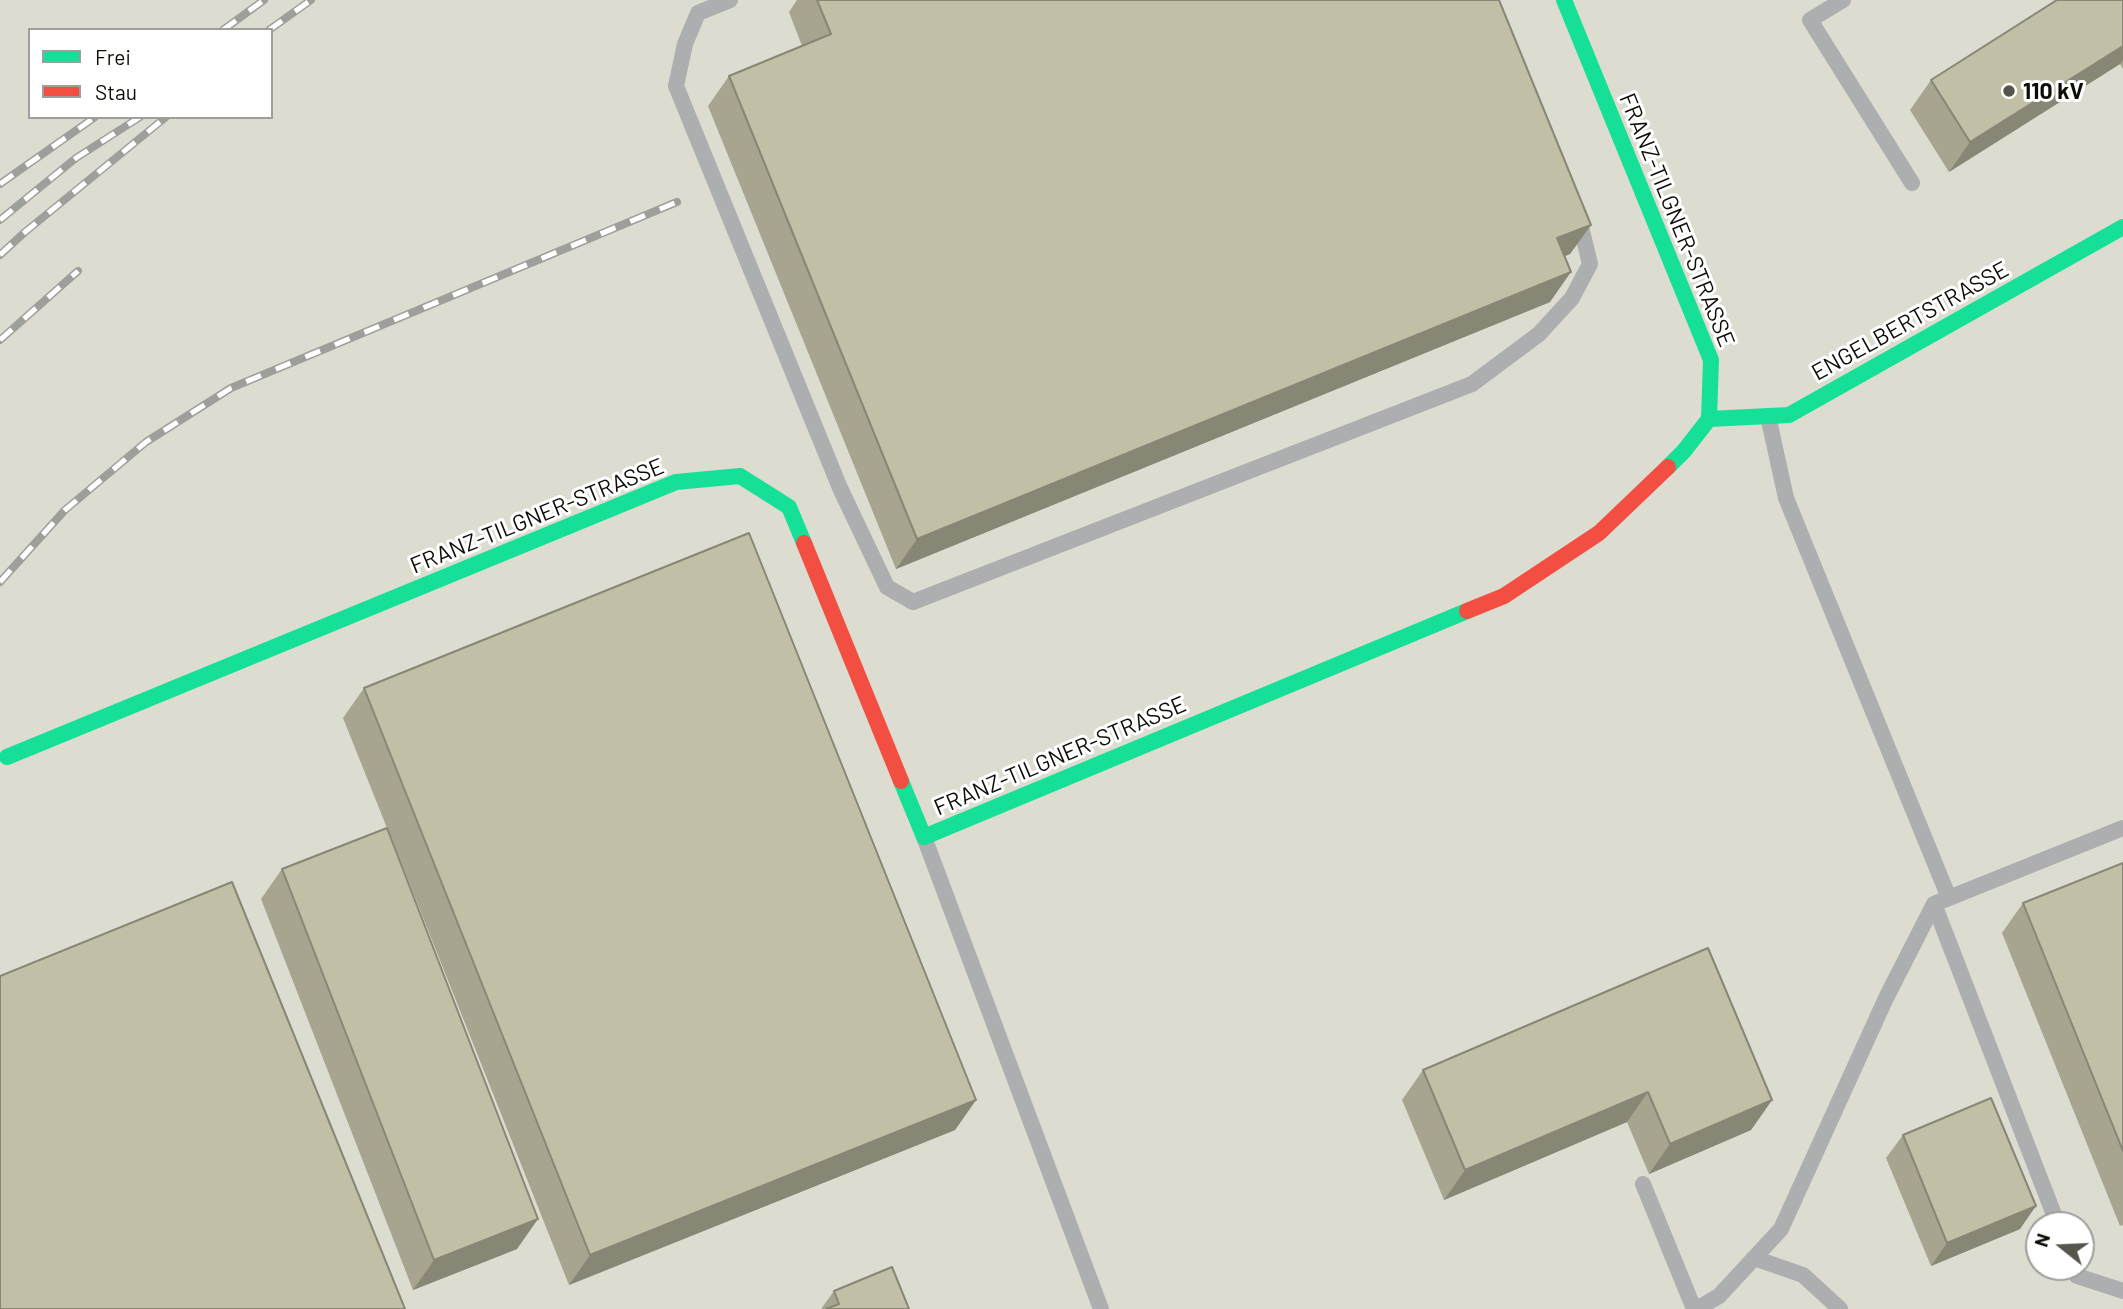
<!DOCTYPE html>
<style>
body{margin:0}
#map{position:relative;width:2123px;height:1309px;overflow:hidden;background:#dcdcd0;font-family:Barlow,sans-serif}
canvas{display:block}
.legend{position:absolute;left:28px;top:28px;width:245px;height:91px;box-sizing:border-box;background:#fff;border:2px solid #9e9e9b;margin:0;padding:9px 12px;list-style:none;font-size:21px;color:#0d0c05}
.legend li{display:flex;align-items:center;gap:14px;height:35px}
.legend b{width:35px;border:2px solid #9e9e9b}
.north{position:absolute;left:2025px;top:1211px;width:70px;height:70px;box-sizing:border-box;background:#fff;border:2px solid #9e9e9b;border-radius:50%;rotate:288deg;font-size:19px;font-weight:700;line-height:28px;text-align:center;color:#0d0c05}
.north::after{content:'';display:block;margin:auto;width:24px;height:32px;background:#55554c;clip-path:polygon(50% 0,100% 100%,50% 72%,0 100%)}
</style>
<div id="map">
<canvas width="2123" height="1309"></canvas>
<ul class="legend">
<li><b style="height:9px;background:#16e098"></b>Frei</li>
<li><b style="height:9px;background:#f24e42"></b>Stau</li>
</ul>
<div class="north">N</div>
</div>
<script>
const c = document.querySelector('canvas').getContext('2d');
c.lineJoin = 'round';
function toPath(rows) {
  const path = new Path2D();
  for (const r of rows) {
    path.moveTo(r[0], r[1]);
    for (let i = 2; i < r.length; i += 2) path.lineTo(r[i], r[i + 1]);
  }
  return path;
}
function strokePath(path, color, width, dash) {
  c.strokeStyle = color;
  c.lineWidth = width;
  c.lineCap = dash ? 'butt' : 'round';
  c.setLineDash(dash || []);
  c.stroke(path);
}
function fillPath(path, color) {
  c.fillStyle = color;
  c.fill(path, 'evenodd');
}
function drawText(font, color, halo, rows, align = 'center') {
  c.font = font + ' Barlow,sans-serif';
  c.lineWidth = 6;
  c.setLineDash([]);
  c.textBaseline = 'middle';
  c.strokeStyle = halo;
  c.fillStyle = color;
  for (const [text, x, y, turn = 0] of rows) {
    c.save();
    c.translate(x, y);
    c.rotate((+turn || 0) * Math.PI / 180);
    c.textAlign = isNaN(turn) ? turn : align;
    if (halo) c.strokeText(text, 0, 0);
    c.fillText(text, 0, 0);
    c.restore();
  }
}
strokePath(toPath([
 [730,0,698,13,685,44,676,86,840,488,887,587,913,602,1472,384,1539,334,1572,298,1590,264,1582,231,1576,216],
 [1843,0,1810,20,1912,183],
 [1768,416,1786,498,1949,898],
 [924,837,1101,1309],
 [1934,904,2058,1225],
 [1643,1184,1694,1309],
 [1754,1258,1803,1275,1840,1309],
 [2074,1267,2077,1276,2123,1291],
 [1697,1309,1719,1296,1781,1229,1886,998,1934,904,2123,828]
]), '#acaeaf', 16);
strokePath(toPath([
 [1564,0,1711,360,1709,419,1684,451,1668,467],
 [1709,419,1789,415,2123,227],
 [7,757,676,482,740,476,789,507,804,543],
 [901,781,924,837,1467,611]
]), '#16e098', 16);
strokePath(toPath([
 [804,543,901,781],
 [1467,611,1504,596,1599,533,1668,467]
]), '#f24e42', 16);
const rail = toPath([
 [223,30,264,0],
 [269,30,311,0],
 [0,184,95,117],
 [0,220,76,158,140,117],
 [0,255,25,232,166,117],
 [0,340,78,271],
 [0,582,65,510,146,442,231,388,677,202]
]);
strokePath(rail, '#9d9f9b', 8);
strokePath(rail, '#fff', 5, [16]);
fillPath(toPath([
 [797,0,1499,0,1591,225,1570,254,1565,256,1550,302,896,569,708,106,729,76,802,46,789,12],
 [2123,0,2123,69,2120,64,1949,172,1910,110,1931,80],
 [364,688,976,1100,955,1130,569,1285,391,837,517,1249,413,1290,261,899,282,869,387,828,343,718],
 [2123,863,2123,1225,2120,1226,2002,933,2023,903],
 [1423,1070,1772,1100,1751,1130,1649,1174,1627,1122,1444,1200,1402,1100],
 [1903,1135,2020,1229,1931,1266,1886,1158],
 [834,1291,909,1309,821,1309]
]), '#a7a490');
fillPath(toPath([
 [2123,46,2123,60,2120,64,1949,172,1970,142],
 [1591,225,1570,254,1536,268,1557,238],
 [1571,272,1550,302,896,569,917,539],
 [1648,1092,1627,1122,1444,1200,1465,1170],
 [976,1100,955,1130,569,1285,590,1255],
 [1772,1100,1751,1130,1649,1174,1670,1144],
 [2036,1206,2020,1229,1931,1266,1947,1243],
 [538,1219,517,1249,413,1290,434,1260]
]), '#888675');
const building = toPath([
 [817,0,1499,0,1591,225,1557,238,1571,272,917,539,729,76,831,34,817,0],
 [2057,0,2123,0,2123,46,1970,142,1931,80,2057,0],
 [749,533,976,1100,590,1255,364,688,749,533],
 [387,828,538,1219,434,1260,282,869,387,828],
 [2123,863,2123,1151,2023,903,2123,863],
 [232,882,405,1309,0,1309,0,976,232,882],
 [1708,948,1772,1100,1670,1144,1648,1092,1465,1170,1423,1070,1708,948],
 [1991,1098,2036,1206,1947,1243,1903,1135,1991,1098],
 [892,1267,909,1309,826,1309,839,1304,834,1291,892,1267]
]);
fillPath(building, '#c2bfa7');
strokePath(building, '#888675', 2);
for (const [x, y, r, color] of [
 [2009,91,7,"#55554c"]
]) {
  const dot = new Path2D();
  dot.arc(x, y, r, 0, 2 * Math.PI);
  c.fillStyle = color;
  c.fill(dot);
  strokePath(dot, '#fff', 2.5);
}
drawText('bold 23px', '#0d0c05', '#fff', [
 ["110 kV",2023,91]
], 'left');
drawText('23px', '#0d0c05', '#fff', [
 ["FRANZ-TILGNER-STRASSE",1677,220,68],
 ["ENGELBERTSTRASSE",1910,321,-29],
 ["FRANZ-TILGNER-STRASSE",537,516,-22],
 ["FRANZ-TILGNER-STRASSE",1060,756,-23]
]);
</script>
